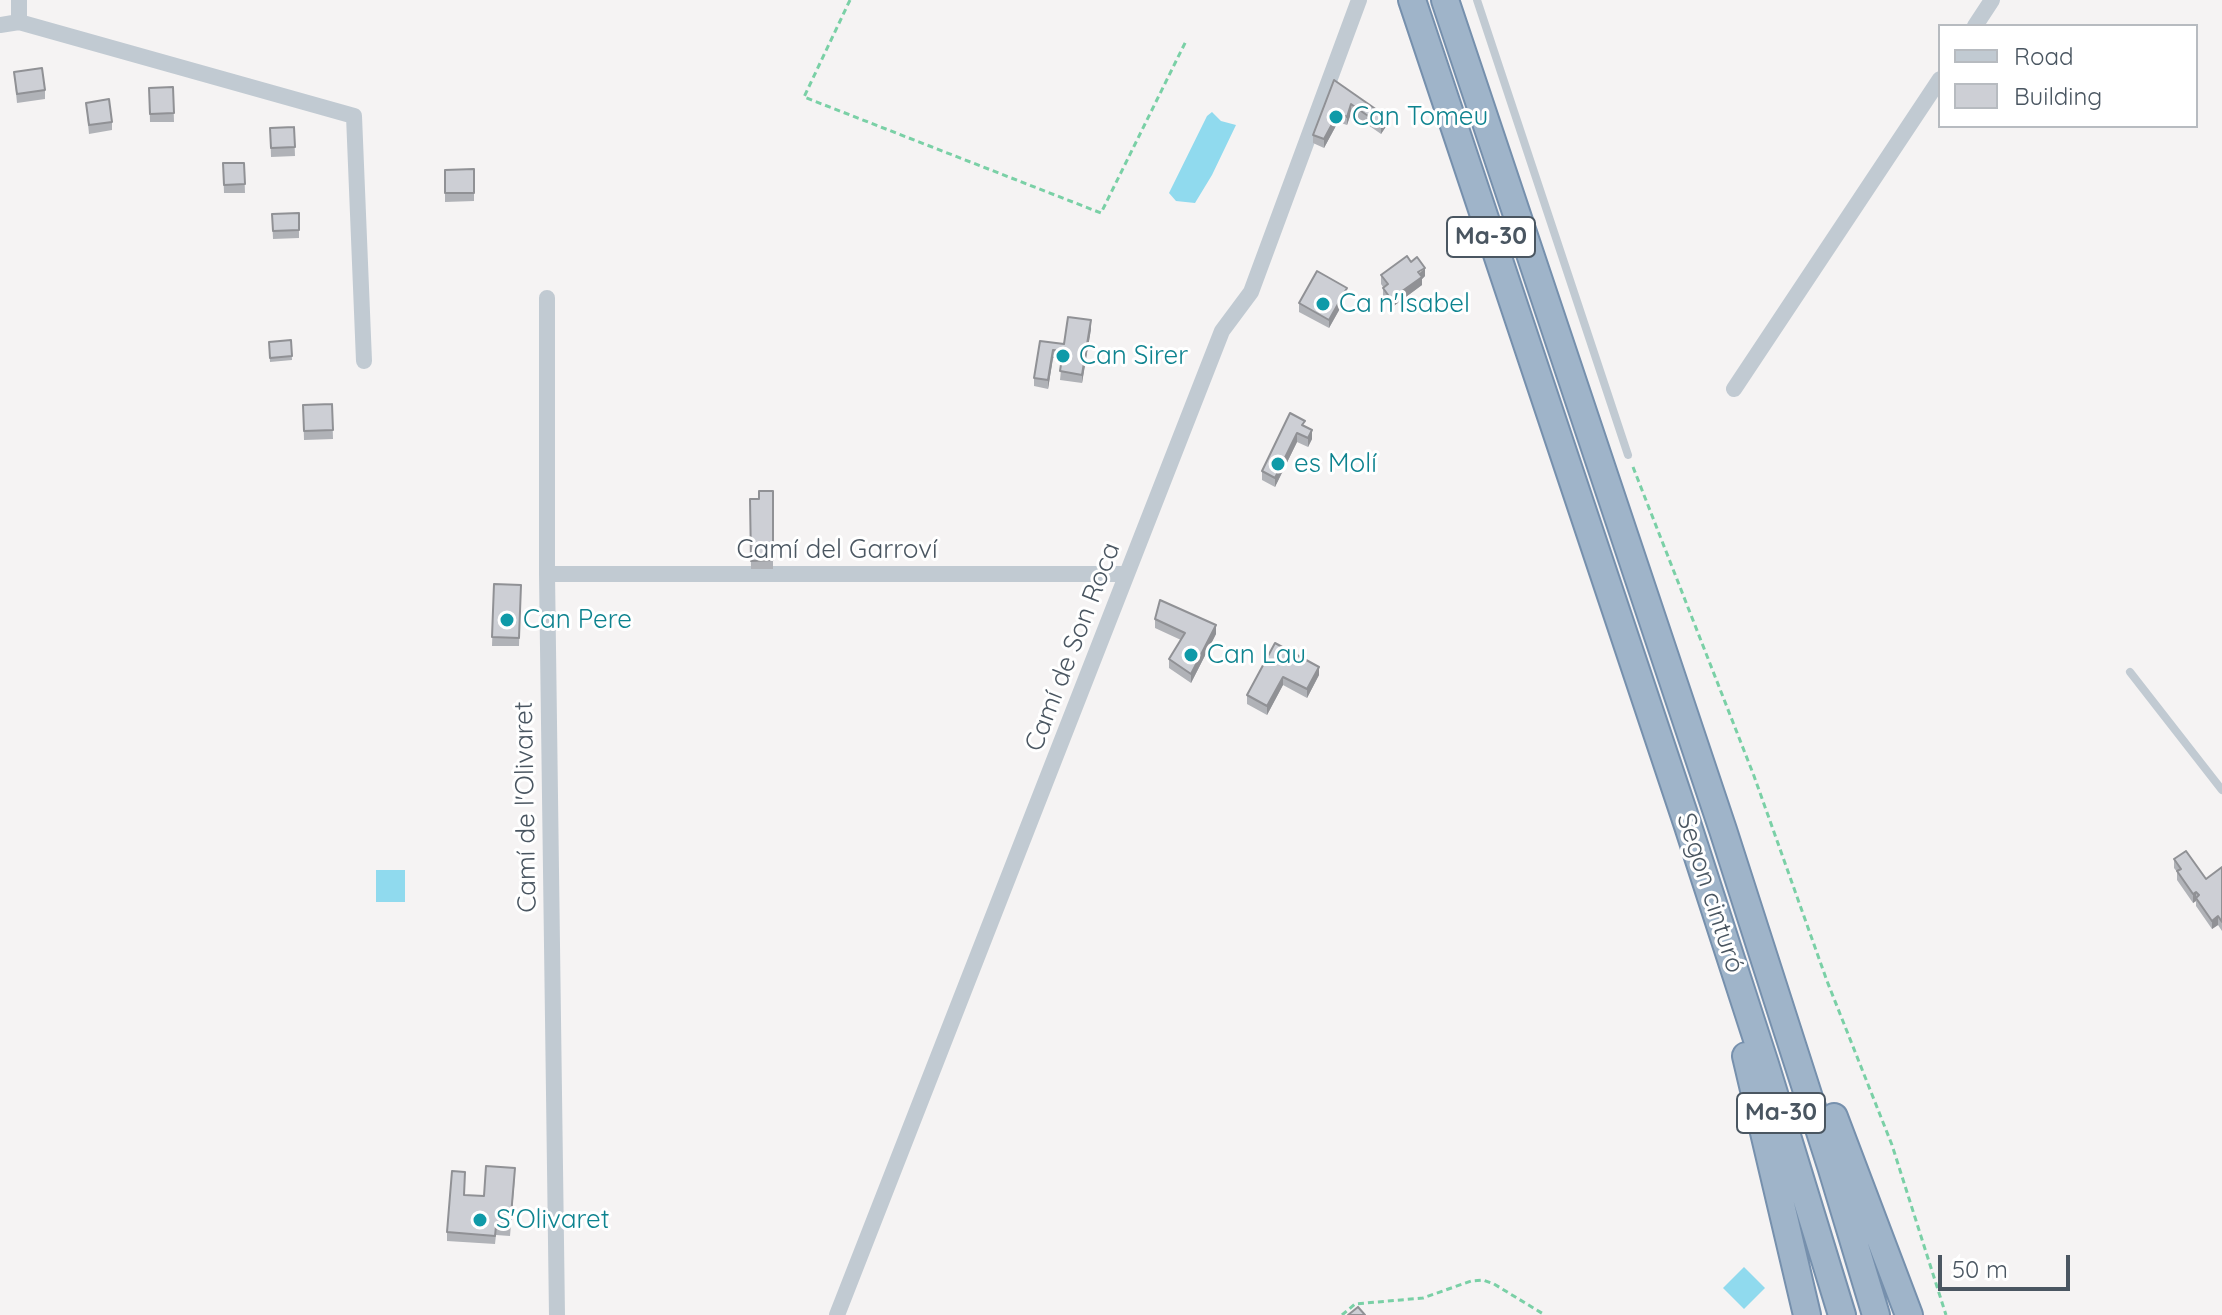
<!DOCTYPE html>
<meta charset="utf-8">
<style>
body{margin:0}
#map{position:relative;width:2222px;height:1315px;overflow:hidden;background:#f5f3f3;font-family:Quicksand,sans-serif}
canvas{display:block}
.legend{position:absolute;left:1938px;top:24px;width:260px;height:104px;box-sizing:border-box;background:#fff;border:2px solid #b7bbc0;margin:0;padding:10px 14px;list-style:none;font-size:24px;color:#4a5661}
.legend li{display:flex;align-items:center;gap:16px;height:40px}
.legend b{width:40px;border:2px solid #b7bbc0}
.scale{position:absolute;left:1938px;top:1255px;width:132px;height:36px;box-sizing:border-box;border:4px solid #4a5661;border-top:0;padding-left:10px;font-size:24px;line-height:28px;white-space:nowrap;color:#4a5661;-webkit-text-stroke:6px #fff;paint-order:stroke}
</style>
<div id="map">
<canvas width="2222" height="1315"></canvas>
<ul class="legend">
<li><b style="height:10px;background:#c1cad2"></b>Road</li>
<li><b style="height:22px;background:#cdcfd5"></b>Building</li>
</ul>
<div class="scale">50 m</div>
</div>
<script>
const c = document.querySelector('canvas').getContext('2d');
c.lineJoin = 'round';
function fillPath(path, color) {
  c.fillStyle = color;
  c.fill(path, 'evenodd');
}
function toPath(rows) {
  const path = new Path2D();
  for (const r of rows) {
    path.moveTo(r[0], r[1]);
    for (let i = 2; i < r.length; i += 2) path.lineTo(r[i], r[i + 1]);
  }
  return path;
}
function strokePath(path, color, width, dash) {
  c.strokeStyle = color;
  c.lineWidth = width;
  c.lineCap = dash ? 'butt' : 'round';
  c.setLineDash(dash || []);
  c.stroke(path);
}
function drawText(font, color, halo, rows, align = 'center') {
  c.font = font + ' Quicksand,sans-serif';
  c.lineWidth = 6;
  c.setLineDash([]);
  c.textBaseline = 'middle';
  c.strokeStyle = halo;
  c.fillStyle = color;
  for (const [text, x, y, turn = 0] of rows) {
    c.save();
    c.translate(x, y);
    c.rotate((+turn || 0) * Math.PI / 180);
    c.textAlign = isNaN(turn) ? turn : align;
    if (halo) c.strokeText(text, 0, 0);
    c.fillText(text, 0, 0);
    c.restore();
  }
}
fillPath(toPath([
 [1212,112,1221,121,1236,125,1212,175,1195,203,1176,201,1169,193,1207,116],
 [376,870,405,870,405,902,376,902],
 [1744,1267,1765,1288,1744,1309,1723,1288]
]), '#90daee');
const trunk = toPath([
 [1412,0,1687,823,1765,1064,1842,1315],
 [1445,0,1723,830,1831,1166,1876,1315],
 [1746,1056,1807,1315],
 [1834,1117,1909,1315]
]);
strokePath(trunk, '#7690ad', 30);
strokePath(toPath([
 [850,0,804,97,1101,213,1186,41],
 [1633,467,1754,776,1827,981,1892,1145,1946,1315],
 [1342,1315,1355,1304,1423,1298,1471,1281,1483,1280,1494,1284,1545,1315]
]), '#7ad0a6', 3, [6, 4]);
strokePath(toPath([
 [1477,0,1628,455],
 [2130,672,2222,790]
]), '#c1cad2', 8);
strokePath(toPath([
 [19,0,19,22],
 [0,25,19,22,354,116,364,361],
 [1975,26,1992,0],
 [547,298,547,574,557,1315],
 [1734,389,1940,79],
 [547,574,1127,574],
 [837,1315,1222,331,1251,292,1359,0]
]), '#c1cad2', 16);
strokePath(trunk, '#9fb4c9', 26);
fillPath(toPath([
 [14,72,45,90,45,99,17,103],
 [1334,80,1387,125,1381,134,1351,113,1347,125,1338,122,1324,148,1313,143,1313,135],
 [173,87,174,122,150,122,149,88],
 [86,103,112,122,112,130,89,134],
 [294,127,295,156,271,157,270,128],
 [223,163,244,163,245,193,224,193],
 [474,169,474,201,445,202,445,170],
 [299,213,299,238,273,239,272,214],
 [1381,275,1425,276,1422,279,1422,285,1391,308,1383,296,1383,287,1381,284],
 [1347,296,1329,328,1299,312,1299,303],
 [1091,329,1082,383,1060,380,1062,360,1053,358,1048,389,1034,386,1034,378,1040,341,1064,344],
 [291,340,292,360,270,362,269,342],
 [332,404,333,439,304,440,303,405],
 [1290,413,1305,427,1312,439,1308,447,1297,442,1275,487,1262,480,1262,471],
 [773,491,773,569,751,569,750,499,759,499],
 [494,584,521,585,519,646,492,646],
 [1155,619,1216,634,1191,683,1169,668,1169,659,1181,640,1155,628],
 [1275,643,1319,675,1307,698,1283,685,1267,715,1247,704,1247,695],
 [2174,859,2206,879,2222,867,2222,931,2218,925,2212,929,2196,906,2196,901,2193,903,2177,880,2177,872,2174,868],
 [515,1177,510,1236,496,1235,495,1244,447,1241,447,1232,464,1195,484,1196]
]), '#b0b2b7');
fillPath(toPath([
 [1351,104,1351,113,1347,125,1347,117],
 [1338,113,1338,122,1324,148,1324,139],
 [1387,117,1387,125,1381,134,1381,125],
 [1425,268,1425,276,1422,279,1422,285,1391,308,1391,299],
 [1347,288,1347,296,1329,328,1329,320],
 [1091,320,1091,329,1082,383,1082,375],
 [1053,350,1053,358,1048,389,1048,380],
 [1312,430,1312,439,1308,447,1308,438],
 [1297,433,1297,442,1275,487,1275,478],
 [1216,625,1216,634,1191,683,1191,674],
 [1319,667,1319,675,1307,698,1307,689],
 [1283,677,1283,685,1267,715,1267,706],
 [2196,892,2196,899,2196,898,2196,901,2193,903,2193,894],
 [2218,916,2218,925,2212,929,2212,921]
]), '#909195');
const building = toPath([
 [42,68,45,90,17,94,14,72,42,68],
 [1334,80,1387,117,1381,125,1351,104,1347,117,1338,113,1324,139,1313,135,1334,80],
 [173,87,174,113,150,114,149,88,173,87],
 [109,99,112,122,89,125,86,103,109,99],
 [294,127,295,147,271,148,270,128,294,127],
 [223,163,244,163,245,184,224,185,223,163],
 [474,169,474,193,445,193,445,170,474,169],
 [299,213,299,230,273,231,272,214,299,213],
 [1407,256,1411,262,1417,257,1425,268,1418,272,1422,277,1391,299,1383,288,1388,284,1381,275,1407,256],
 [1317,271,1347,288,1329,320,1299,303,1317,271],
 [1068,317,1091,320,1082,375,1060,371,1063,351,1053,350,1048,380,1034,378,1040,341,1064,344,1068,317],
 [291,340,292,356,270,358,269,342,291,340],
 [332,404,333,430,304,431,303,405,332,404],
 [1290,413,1305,421,1302,425,1312,430,1308,438,1297,433,1275,478,1262,471,1290,413],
 [759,491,773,491,773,560,751,561,750,499,759,499,759,491],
 [494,584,521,585,519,638,492,637,494,584],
 [1160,600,1216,625,1191,674,1169,659,1185,633,1155,619,1160,600],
 [1275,643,1319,667,1307,689,1283,677,1267,706,1247,695,1275,643],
 [2186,851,2206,879,2222,867,2222,922,2218,916,2212,921,2196,898,2199,895,2196,892,2193,894,2177,871,2181,869,2174,859,2186,851],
 [486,1166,515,1168,510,1227,496,1226,495,1236,447,1232,452,1171,465,1172,464,1195,484,1196,486,1166],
 [1358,1307,1365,1315,1348,1315,1358,1307]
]);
fillPath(building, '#cdcfd5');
strokePath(building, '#909195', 2);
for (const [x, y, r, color] of [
 [1336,117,8,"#0f9aa8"],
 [1323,304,8,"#0f9aa8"],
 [1063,356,8,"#0f9aa8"],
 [1278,464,8,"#0f9aa8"],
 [507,620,8,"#0f9aa8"],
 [1191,655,8,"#0f9aa8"],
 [480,1220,8,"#0f9aa8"]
]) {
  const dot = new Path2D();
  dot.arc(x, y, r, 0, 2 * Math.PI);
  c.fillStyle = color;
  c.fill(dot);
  strokePath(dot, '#fff', 3);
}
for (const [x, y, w] of [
 [1491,237,88],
 [1781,1113,88]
]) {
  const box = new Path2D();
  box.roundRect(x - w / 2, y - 20, w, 40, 6);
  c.fillStyle = '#fff';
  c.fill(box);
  strokePath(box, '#4a5661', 2);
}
drawText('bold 24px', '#4a5661', null, [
 ["Ma-30",1491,237],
 ["Ma-30",1781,1113]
]);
drawText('26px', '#0d838f', '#fff', [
 ["Can Tomeu",1352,117],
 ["Ca n'Isabel",1339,304],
 ["Can Sirer",1079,356],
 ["es Molí",1294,464],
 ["Can Pere",523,620],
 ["Can Lau",1207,655],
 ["S'Olivaret",496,1220]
], 'left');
drawText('26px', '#4a5661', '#fff', [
 ["Camí del Garroví",837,550],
 ["Camí de Son Roca",1073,647,-69],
 ["Camí de l'Olivaret",526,807,-91],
 ["Segon cinturó",1710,893,72]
]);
</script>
